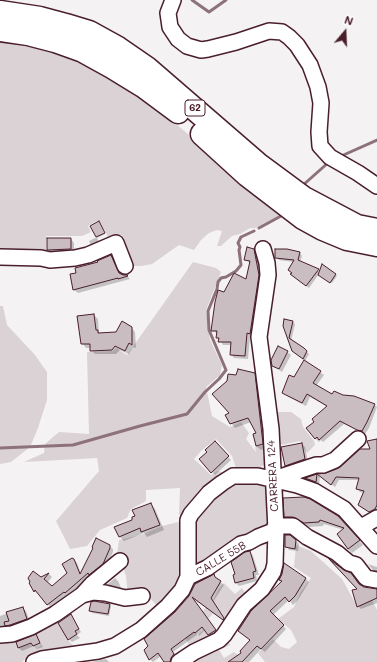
<!DOCTYPE html>
<style>
body{margin:0}
#map{position:relative;width:377px;height:662px;overflow:hidden;background:#f4f2f2;font-family:Mali,sans-serif}
canvas{display:block}
.north{position:absolute;left:325px;top:12px;width:40px;height:40px;-webkit-text-stroke:3px #fff;paint-order:stroke;rotate:19deg;font-size:11px;font-weight:700;line-height:16px;text-align:center;color:#4a1f2b}
.north::after{content:'';display:block;margin:auto;width:14px;height:18px;background:#4a1f2b;clip-path:polygon(50% 0,100% 100%,50% 72%,0 100%)}
</style>
<div id="map">
<canvas width="377" height="662"></canvas>
<div class="north">N</div>
</div>
<script>
const c = document.querySelector('canvas').getContext('2d');
c.lineJoin = 'round';
function fillPath(path, color) {
  c.fillStyle = color;
  c.fill(path, 'evenodd');
}
function toPath(rows) {
  const path = new Path2D();
  for (const r of rows) {
    path.moveTo(r[0], r[1]);
    for (let i = 2; i < r.length; i += 2) path.lineTo(r[i], r[i + 1]);
  }
  return path;
}
function strokePath(path, color, width, dash) {
  c.strokeStyle = color;
  c.lineWidth = width;
  c.lineCap = dash ? 'butt' : 'round';
  c.setLineDash(dash || []);
  c.stroke(path);
}
function drawText(font, color, halo, rows, align = 'center') {
  c.font = font + ' Mali,sans-serif';
  c.lineWidth = 3;
  c.setLineDash([]);
  c.textBaseline = 'middle';
  c.strokeStyle = halo;
  c.fillStyle = color;
  for (const [text, x, y, turn = 0] of rows) {
    c.save();
    c.translate(x, y);
    c.rotate((+turn || 0) * Math.PI / 180);
    c.textAlign = isNaN(turn) ? turn : align;
    if (halo) c.strokeText(text, 0, 0);
    c.fillText(text, 0, 0);
    c.restore();
  }
}
fillPath(toPath([
 [0,40,36,46,70,55,142,95,277,210,279,216,256,228,250,228,240,234,232,236,221,246,217,246,222,231,217,230,209,233,201,240,194,250,179,245,152,264,141,266,125,266,109,239,99,220,88,226,91,232,82,236,46,236,46,257,0,253],
 [193,262,216,268,221,272,206,310,210,340,222,365,220,375,206,387,212,416,230,427,241,422,249,433,246,439,256,452,255,447,267,444,267,459,264,465,260,467,237,471,232,456,216,439,202,450,194,459,211,475,217,471,222,472,223,475,183,518,179,514,180,488,146,490,146,501,131,509,127,518,100,530,87,546,70,549,56,521,99,471,97,458,24,462,44,453,45,444,59,432,89,434,87,352,113,351,116,348,127,355],
 [0,306,3,306,7,325,35,355,47,372,47,400,38,428,30,447,11,462,0,464],
 [273,412,291,412,301,419,303,427,314,441,315,445,307,453,304,449,300,441,276,446],
 [240,480,267,484,271,529,194,572,192,526,212,496],
 [182,521,184,577,159,608,150,598,148,594,128,596,126,576,120,558,117,555,119,540,144,534,162,526],
 [296,545,311,551,342,579,357,606,372,600,377,610,377,662,265,662,258,653,273,639,281,647,289,649,297,642,291,630,278,619,294,607,300,593,311,578,294,567],
 [224,583,235,594,242,588,248,597,227,622,218,608,208,619,200,624,196,605,203,611,208,605,211,605,218,590],
 [55,618,62,630,67,627,68,640,73,646,66,646,63,649,38,654,25,659,22,662,0,662,0,637,13,636,18,648,31,644,32,647,35,645,37,648,41,646,34,629],
 [184,622,198,635,204,630,210,639,191,648,185,638],
 [227,639,230,645,219,650,224,658,234,652,238,655,228,662,198,662,194,657]
]), '#dbd2d5');
fillPath(toPath([
 [100,224,105,234,97,238,99,242,91,246,89,241,97,237,91,226],
 [71,239,74,243,74,252,51,253,48,250],
 [254,250,257,253,262,279,254,336,250,336,248,359,234,358,231,354,232,345,223,345,218,337,218,334,212,330,225,294,247,281,251,264,246,260],
 [300,253,302,256,300,262,320,272,335,275,337,276,332,283,319,274,309,288,294,277,292,273,294,262,279,260,276,257],
 [111,256,114,260,121,275,127,276,130,279,78,293,74,290,78,274],
 [94,315,98,319,99,334,117,333,131,327,135,332,136,348,133,347,129,354,120,350,116,354,95,354,91,350,91,348,86,348,82,343],
 [293,322,295,324,291,341,303,348,309,354,305,361,324,375,316,386,332,395,342,396,374,405,377,407,369,428,365,434,344,424,323,442,321,440,319,442,315,438,328,407,310,397,306,406,287,396,283,393,294,378,305,360,292,351,284,326],
 [287,352,291,355,282,372,273,365],
 [254,373,258,378,266,448,261,450,256,446,258,434,251,422,235,428,226,416,230,413,237,377],
 [377,440,377,513,373,515,359,505,364,493,360,492,357,488,359,480,339,480,335,487,320,476,319,485,309,481,307,479,318,475,327,474,339,469,371,450],
 [215,443,231,460,215,475,200,459],
 [302,444,305,447,308,463,289,469,286,465],
 [304,498,342,521,363,545,352,553,348,549,344,530,324,524,323,526,309,527,298,521,289,521,285,517],
 [150,504,155,509,164,530,147,537,144,533,124,541,120,537],
 [296,541,299,544,298,551,289,550,286,546],
 [109,546,113,549,113,552,106,567,91,576,69,595,68,595,51,608,39,593,38,594,35,591,30,583,49,574,52,577,47,583,52,588,69,574,74,560,77,563,81,574],
 [250,552,253,556,259,575,256,575,257,581,239,586,236,583],
 [368,564,377,567,377,573,375,573],
 [115,578,118,581,122,590,110,587,108,584],
 [217,579,224,585,213,602,227,623,192,598,219,634,212,638,205,630,199,636,198,634,173,652,177,658,174,662,165,662,161,656,153,662,150,659,175,613,190,596],
 [280,579,306,579,309,582,298,600,293,605,289,600,273,615,286,629,265,652,261,649,249,662,230,662,243,653,251,640,283,582],
 [360,586,364,588,377,590,377,603,361,609,358,606],
 [109,604,111,606,109,616,92,613,90,611],
 [22,608,26,611,30,622,0,630,0,616],
 [70,615,81,632,77,635,80,638,72,642,69,639],
 [36,636,43,647,37,649,34,646,22,651,19,648],
 [106,659,109,662,91,662]
]), '#0003');
strokePath(toPath([
 [192,0,209,12,226,0],
 [339,157,377,140],
 [302,186,329,162],
 [259,228,281,216],
 [0,448,73,445,140,426,187,414,205,392,219,379,226,370,209,330,208,311,217,289,218,282,221,278,226,277,236,271,241,265,239,250,240,247,238,243,241,237,254,231]
]), '#8d727a', 3);
const building = toPath([
 [99,221,105,233,96,237,90,226,99,221],
 [47,238,71,238,71,249,47,250,47,238],
 [247,247,254,249,259,275,250,334,247,333,245,356,230,355,231,342,218,342,219,338,216,338,217,331,211,331,215,302,218,290,224,292,234,273,246,279,250,261,244,260,247,247],
 [275,249,287,249,300,252,298,260,319,269,306,286,290,274,292,273,288,270,294,260,275,258,275,249],
 [111,255,119,273,123,275,127,275,128,276,118,279,118,278,73,290,70,274,76,273,75,268,98,262,97,261,111,255],
 [322,264,336,274,330,283,318,275,322,264],
 [94,314,96,330,98,330,98,333,116,332,122,321,132,327,132,345,129,343,125,351,115,346,112,350,90,351,90,344,81,344,77,316,94,314],
 [284,319,293,321,289,338,304,348,307,351,303,359,292,351,283,326,284,319],
 [278,346,288,351,279,369,272,366,271,360,278,346],
 [304,360,321,371,313,383,332,394,334,391,343,395,354,396,375,404,367,422,362,431,357,430,340,421,319,440,317,437,315,439,306,428,314,422,312,419,327,406,307,394,302,403,282,393,289,375,294,377,304,360],
 [238,369,255,373,263,444,256,446,253,434,256,433,248,418,230,424,225,415,229,413,212,394,227,381,228,374,236,375,238,369],
 [377,439,377,505,375,509,369,512,358,505,364,491,356,489,359,478,336,477,331,485,317,474,316,482,305,478,317,474,326,473,339,468,360,449,370,449,367,441,377,439],
 [215,441,229,456,211,473,199,459,207,452,205,450,215,441],
 [302,443,305,459,285,466,281,447,302,443],
 [304,497,310,499,338,516,360,540,348,549,337,534,344,528,320,520,319,522,304,523,293,517,284,517,283,498,304,497],
 [151,503,160,525,141,532,140,528,119,537,114,527,132,520,132,517,135,516,132,510,151,503],
 [285,535,290,535,296,540,295,549,285,547,285,535],
 [96,538,110,545,110,548,103,564,89,575,88,573,65,593,64,592,47,605,35,590,34,592,29,583,30,582,28,578,33,571,41,577,49,573,44,579,52,586,67,573,62,564,72,558,74,559,80,574,93,548,92,547,96,538],
 [250,551,256,571,253,572,254,578,235,583,233,575,235,574,231,562,245,552,250,551],
 [329,559,344,570,351,573,359,584,364,587,377,589,377,598,357,607,352,590,357,589,329,559],
 [284,563,306,578,295,596,289,602,285,597,270,611,284,625,261,649,257,646,242,662,228,662,241,653,240,651,250,640,238,631,251,611,282,581,279,580,282,574,284,563],
 [214,574,215,577,221,581,211,598,224,618,223,620,192,597,216,630,208,635,202,627,195,633,194,632,171,649,174,654,171,658,170,662,164,662,158,653,149,660,144,650,148,646,144,639,175,612,189,596,195,584,214,574],
 [94,601,110,604,108,614,89,611,91,602,94,601],
 [23,607,27,619,10,625,5,626,4,622,9,621,6,612,23,607],
 [71,614,79,629,75,631,77,634,68,640,58,623,71,614],
 [36,634,40,643,33,646,31,643,18,648,16,642,36,634]
]);
fillPath(building, '#cabdc1');
strokePath(building, '#4a1f2b', 1);
const minor = toPath([
 [173,0,168,13,170,27,178,39,187,46,201,50,208,49,236,42,269,31,282,32,289,37,297,45,310,65,318,87,321,103,319,132,320,146,330,157,358,173,377,186],
 [0,257,41,258,50,260,75,258,88,255,116,243,125,266],
 [274,479,316,465,323,465,335,460,358,439],
 [275,526,293,526,307,537,337,553,349,563,356,565,366,578,377,580],
 [361,527,377,518],
 [188,577,207,568,241,544,249,542,258,537,276,530],
 [82,595,93,592,105,593,125,598,142,596],
 [0,635,12,634,31,627,55,614,82,595,92,584,120,561],
 [34,662,42,659,98,651,115,646,141,630,168,606,182,590,188,577,188,520,191,514,209,493,222,483,233,476,258,476,297,485,314,491,344,509,377,546],
 [179,662,194,652,219,640,224,635,244,605,262,589,273,572,275,564,276,530,271,429,259,337,268,275,267,263,263,249]
]);
const highway = toPath([
 [0,12,40,18,66,25,89,32,118,48,147,68,258,164,304,198,357,226,377,230],
 [0,30,28,34,55,41,83,51,112,67,143,86,178,112],
 [202,134,247,175,303,218,323,229,347,239,377,245]
]);
strokePath(minor, '#4a1f2b', 18);
strokePath(highway, '#4a1f2b', 25);
strokePath(minor, '#fff', 15);
strokePath(highway, '#fff', 22);
for (const [x, y, w] of [
 [195,108,20]
]) {
  const box = new Path2D();
  box.roundRect(x - w / 2, y - 8, w, 16, 3);
  c.fillStyle = '#fff';
  c.fill(box);
  strokePath(box, '#4a1f2b', 1);
}
drawText('bold 10px', '#4a1f2b', null, [
 ["62",195,108]
]);
drawText('11px', '#4a1f2b', '#fff', [
 ["CARRERA 124",273,476,-93],
 ["CALLE 55B",221,559,-31]
]);
</script>
